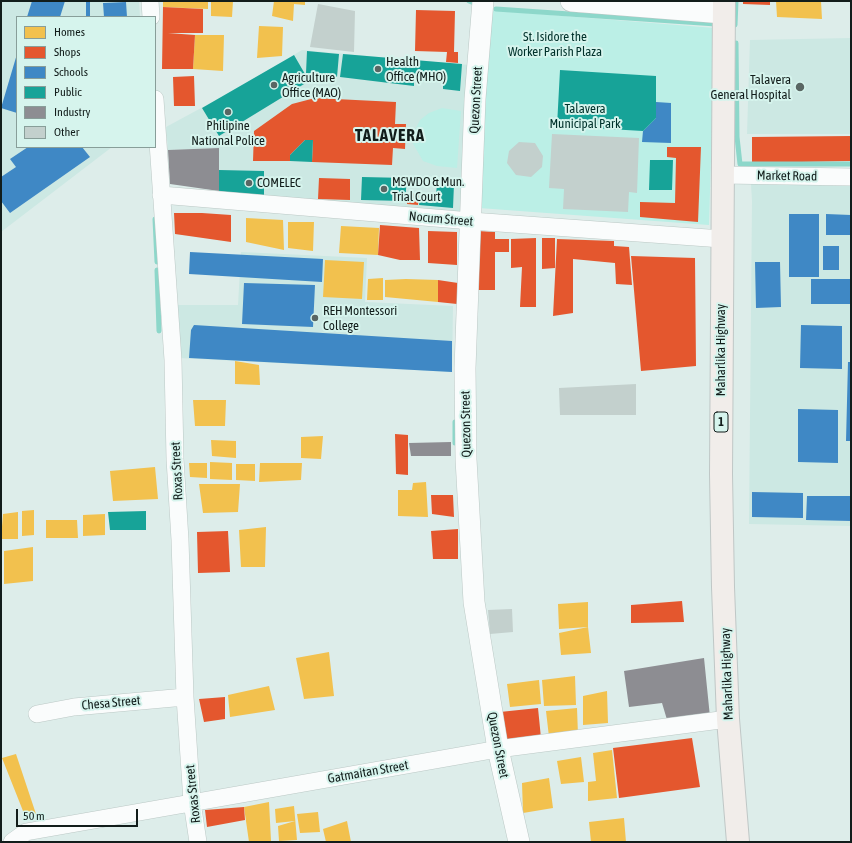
<!DOCTYPE html>
<style>
body{margin:0}
#map{position:relative;width:852px;height:843px;overflow:hidden;background:#ddedea;font-family:"Asap Condensed",sans-serif}
canvas{display:block}
.frame{position:absolute;inset:0;border:2px solid #121d1b;pointer-events:none}
.legend{position:absolute;left:16px;top:16px;width:140px;height:132px;box-sizing:border-box;background:#d6f4ed;border:1px solid #889e99;margin:0;padding:5px 7px;list-style:none;font-size:12px;color:#121d1b}
.legend li{display:flex;align-items:center;gap:8px;height:20px}
.legend b{width:20px;border:1px solid #889e99}
.scale{position:absolute;left:16px;top:809px;width:122px;height:18px;box-sizing:border-box;border:2px solid #121d1b;border-top:0;padding-left:5px;font-size:12px;line-height:14px;white-space:nowrap;color:#121d1b;-webkit-text-stroke:3px #d6f4ed;paint-order:stroke}
</style>
<div id="map">
<canvas width="852" height="843"></canvas>
<div class="frame"></div>
<ul class="legend">
<li><b style="height:11px;background:#f2c14e"></b>Homes</li>
<li><b style="height:11px;background:#e4572e"></b>Shops</li>
<li><b style="height:11px;background:#3f88c5"></b>Schools</li>
<li><b style="height:11px;background:#17a398"></b>Public</li>
<li><b style="height:11px;background:#8d8d92"></b>Industry</li>
<li><b style="height:11px;background:#c3d0cd"></b>Other</li>
</ul>
<div class="scale">50 m</div>
</div>
<script>
const c = document.querySelector('canvas').getContext('2d');
c.lineJoin = 'round';
function fillPath(path, color) {
  c.fillStyle = color;
  c.fill(path, 'evenodd');
}
function toPath(rows) {
  const path = new Path2D();
  for (const r of rows) {
    path.moveTo(r[0], r[1]);
    for (let i = 2; i < r.length; i += 2) path.lineTo(r[i], r[i + 1]);
  }
  return path;
}
function strokePath(path, color, width, dash) {
  c.strokeStyle = color;
  c.lineWidth = width;
  c.lineCap = dash ? 'butt' : 'round';
  c.setLineDash(dash || []);
  c.stroke(path);
}
function drawText(font, color, halo, rows, align = 'center') {
  c.font = font + ' "Asap Condensed",sans-serif';
  c.lineWidth = 4;
  c.setLineDash([]);
  c.textBaseline = 'middle';
  c.strokeStyle = halo;
  c.fillStyle = color;
  for (const [text, x, y, turn = 0] of rows) {
    c.save();
    c.translate(x, y);
    c.rotate((+turn || 0) * Math.PI / 180);
    c.textAlign = isNaN(turn) ? turn : align;
    if (halo) c.strokeText(text, 0, 0);
    c.fillText(text, 0, 0);
    c.restore();
  }
}
fillPath(toPath([
 [1,1,139,1,140,17,17,17,17,147,112,147,1,232],
 [851,38,851,134,747,134,750,40],
 [302,50,469,65,461,213,218,205,219,148,168,150,166,127,238,88],
 [751,184,851,186,851,526,749,524,752,201],
 [241,252,367,258,365,302,453,306,452,372,179,358,178,305,238,305]
]), '#cce8e3');
fillPath(toPath([
 [488,10,715,28,709,225,479,208],
 [442,108,461,111,457,168,437,166,423,161,412,142,415,130,420,120,429,113]
]), '#bbefe6');
fillPath(toPath([
 [163,1,208,1,208,9,163,7],
 [211,1,233,1,232,17,211,16],
 [274,1,305,1,305,5,294,4,293,21,272,16],
 [776,1,821,1,822,19,777,17],
 [259,26,283,27,282,56,257,58],
 [195,35,224,35,223,71,193,69],
 [246,218,283,220,284,250,246,242],
 [288,222,314,222,313,251,288,248],
 [341,226,379,228,378,255,339,253],
 [325,260,364,262,362,299,323,297],
 [383,278,383,300,367,300,368,279],
 [406,279,438,280,438,302,385,297,385,280],
 [235,361,259,365,260,385,235,384],
 [193,400,226,400,225,426,195,426],
 [323,436,321,459,301,458,301,437],
 [211,440,236,441,236,458,212,456],
 [210,462,232,463,232,480,210,479],
 [189,463,207,463,207,478,190,477],
 [260,463,302,463,301,480,259,482],
 [236,464,255,464,255,481,236,480],
 [155,467,158,499,113,501,110,471],
 [426,482,428,517,398,516,398,490,412,490,413,483],
 [199,484,240,484,238,512,203,513],
 [34,510,34,535,22,536,22,511],
 [18,512,18,539,1,539,3,514],
 [105,514,105,535,83,536,83,515],
 [46,520,77,520,78,538,46,538],
 [266,527,265,567,241,567,239,530],
 [33,547,33,581,4,584,4,551],
 [588,602,588,627,559,629,558,604],
 [588,627,591,653,561,655,559,633],
 [329,652,334,696,304,699,296,658],
 [575,676,576,705,544,706,542,680],
 [539,680,541,704,510,707,507,684],
 [269,686,275,710,230,717,228,695],
 [607,691,608,723,583,725,583,696],
 [577,708,578,735,549,737,546,711],
 [612,750,617,798,588,801,588,782,596,781,593,753],
 [16,754,36,814,25,816,2,758],
 [581,757,584,782,561,784,557,761],
 [549,778,553,808,523,813,522,783],
 [269,802,271,841,249,842,244,807],
 [294,806,297,840,279,841,278,826,295,821,276,823,275,809],
 [318,812,320,832,300,833,297,814],
 [624,818,626,842,591,842,589,822],
 [347,821,351,842,326,842,323,829]
]), '#f2c14e');
fillPath(toPath([
 [743,1,770,1,770,5,743,4],
 [163,7,203,9,203,33,168,33,195,35,193,69,162,69],
 [416,10,455,11,454,52,458,52,458,63,446,62,447,52,415,51],
 [194,76,195,106,174,106,173,77],
 [315,98,396,102,395,124,406,124,405,149,393,148,392,165,312,162,313,140,305,140,290,155,290,161,253,161,254,131,292,104],
 [851,136,851,161,752,163,752,137],
 [667,147,701,147,698,222,640,217,640,202,675,203,676,158,667,157],
 [319,178,350,179,350,200,318,199],
 [408,193,419,194,418,205,407,204],
 [174,213,202,213,231,215,231,242,175,234],
 [380,225,419,228,420,260,400,260,378,255],
 [428,231,457,232,457,265,428,263],
 [477,231,495,232,495,239,509,239,509,252,495,252,495,290,478,290],
 [536,238,536,307,520,307,522,267,511,268,511,239],
 [542,238,555,238,555,268,542,269],
 [557,239,614,241,614,246,629,247,632,285,616,284,615,263,573,259,573,313,553,316],
 [631,256,695,258,696,366,641,371],
 [438,280,458,283,457,304,438,302],
 [395,434,408,435,408,475,396,474],
 [431,495,453,495,454,517,432,514],
 [458,529,458,559,433,559,431,531],
 [228,531,230,572,198,573,197,532],
 [682,601,684,622,631,623,631,605],
 [225,697,225,719,204,722,199,699],
 [538,708,541,738,504,742,500,712],
 [692,738,700,787,619,798,613,748],
 [244,807,245,820,207,827,205,810]
]), '#e4572e');
fillPath(toPath([
 [32,1,65,1,60,17,27,17],
 [86,1,90,1,90,17,86,17],
 [126,2,127,17,104,17,103,3],
 [17,54,17,113,1,108],
 [656,102,671,103,671,143,642,142,643,131,656,118],
 [28,147,82,147,90,157,10,213,1,201,1,177,16,167,10,159],
 [789,214,819,214,819,277,789,277],
 [826,214,851,215,851,235,826,235],
 [823,246,839,246,839,270,823,270],
 [190,252,323,259,322,282,189,274],
 [755,262,780,262,781,307,756,308],
 [811,279,851,279,851,304,811,304],
 [244,283,315,285,313,327,242,324],
 [194,325,452,341,452,372,189,358,191,330],
 [801,325,842,326,842,369,800,368],
 [848,362,851,362,851,441,846,441],
 [798,409,838,410,838,463,798,462],
 [752,492,803,493,803,518,752,517],
 [807,496,851,496,851,521,806,520]
]), '#3f88c5');
fillPath(toPath([
 [307,51,339,54,337,77,306,73],
 [343,54,462,64,460,91,443,89,443,82,414,80,414,86,340,77],
 [294,55,309,81,219,136,202,108],
 [560,70,656,76,656,118,643,131,557,126],
 [305,140,313,140,312,162,290,161,290,155],
 [650,160,673,160,672,190,649,190],
 [219,170,264,171,264,196,219,193],
 [362,177,407,178,405,201,361,200],
 [437,184,454,184,453,208,419,205,420,196,436,196],
 [146,511,146,530,110,530,108,512]
]), '#17a398');
fillPath(toPath([
 [219,148,219,191,170,184,168,150],
 [451,442,451,456,411,456,409,443],
 [704,658,710,717,668,723,662,703,629,707,624,671]
]), '#8d8d92');
strokePath(toPath([
 [469,1,479,5],
 [496,9,716,24],
 [734,25,735,25,736,1],
 [736,43,737,137,740,164,851,164],
 [155,219,157,262],
 [157,270,159,331],
 [455,443,455,422]
]), '#8dd7ca', 5);
fillPath(toPath([
 [318,4,355,11,354,52,310,47],
 [552,134,639,138,637,193,629,192,628,212,563,209,564,189,549,188],
 [519,142,535,143,543,156,542,167,531,177,516,175,507,163,509,151],
 [636,384,636,415,560,415,559,388],
 [512,609,513,632,490,634,488,610]
]), '#c3d0cd');
const minor = toPath([
 [150,1,151,17],
 [155,99,173,360,175,459,180,540,185,697,192,802,198,842],
 [723,175,851,177],
 [161,195,471,221,722,239],
 [37,714,74,707,185,697],
 [12,842,26,832,498,749,728,719]
]);
const tertiary = toPath([
 [483,1,475,99,472,178,465,368,466,459,474,602,498,749,519,842],
 [571,1,723,13]
]);
const primary = toPath([
 [724,1,721,474,723,587,728,719,738,842]
]);
strokePath(minor, '#bbc8c5', 18);
strokePath(tertiary, '#bbc8c5', 22);
strokePath(primary, '#bfc7c6', 24);
strokePath(minor, '#fafcfc', 17);
strokePath(tertiary, '#fafcfc', 21);
strokePath(primary, '#f1edea', 22);
for (const [x, y, r, color] of [
 [378,69,4,"#596663"],
 [274,85,4,"#596663"],
 [800,87,5,"#596663"],
 [228,112,4,"#596663"],
 [249,183,4,"#596663"],
 [384,189,4,"#596663"],
 [315,318,4,"#596663"]
]) {
  const dot = new Path2D();
  dot.arc(x, y, r, 0, 2 * Math.PI);
  c.fillStyle = color;
  c.fill(dot);
  strokePath(dot, '#d6f4ed', 1.5);
}
for (const [x, y, w] of [
 [721,422,14]
]) {
  const box = new Path2D();
  box.roundRect(x - w / 2, y - 10, w, 20, 3);
  c.fillStyle = '#d6f4ed';
  c.fill(box);
  strokePath(box, '#121d1b', 1);
}
drawText('bold 12px', '#121d1b', null, [
 ["1",721,422]
]);
drawText('13px', '#00312b', '#d6f4ed', [
 ["St. Isidore the",555,37],
 ["Worker Parish Plaza",555,52],
 ["Talavera",585,109],
 ["Municipal Park",585,124]
]);
drawText('13px', '#121d1b', '#d6f4ed', [
 ["Health",386,62],
 ["Office (MHO)",386,77],
 ["Agriculture",282,78],
 ["Office (MAO)",282,93],
 ["Talavera",791,80,"right"],
 ["General Hospital",791,95,"right"],
 ["Philipine",228,126,"center"],
 ["National Police",228,141,"center"],
 ["MSWDO & Mun.",392,182],
 ["Trial Court",392,197],
 ["COMELEC",257,183],
 ["REH Montessori",323,311],
 ["College",323,326]
], 'left');
drawText('13px', '#121d1b', '#d6f4ed', [
 ["Quezon Street",476,100,-87],
 ["Market Road",787,176,1],
 ["Nocum Street",441,219,5],
 ["Maharlika Highway",721,350,-90],
 ["Quezon Street",466,424,-91],
 ["Roxas Street",177,471,-93],
 ["Maharlika Highway",727,674,-92],
 ["Chesa Street",111,703,-5],
 ["Quezon Street",498,745,79],
 ["Gatmaitan Street",368,772,-10],
 ["Roxas Street",193,794,-96]
]);
c.letterSpacing = '1px';
drawText('bold 17px', '#121d1b', '#d6f4ed', [
 ["TALAVERA",390,136]
]);
c.letterSpacing = '0px';
</script>
